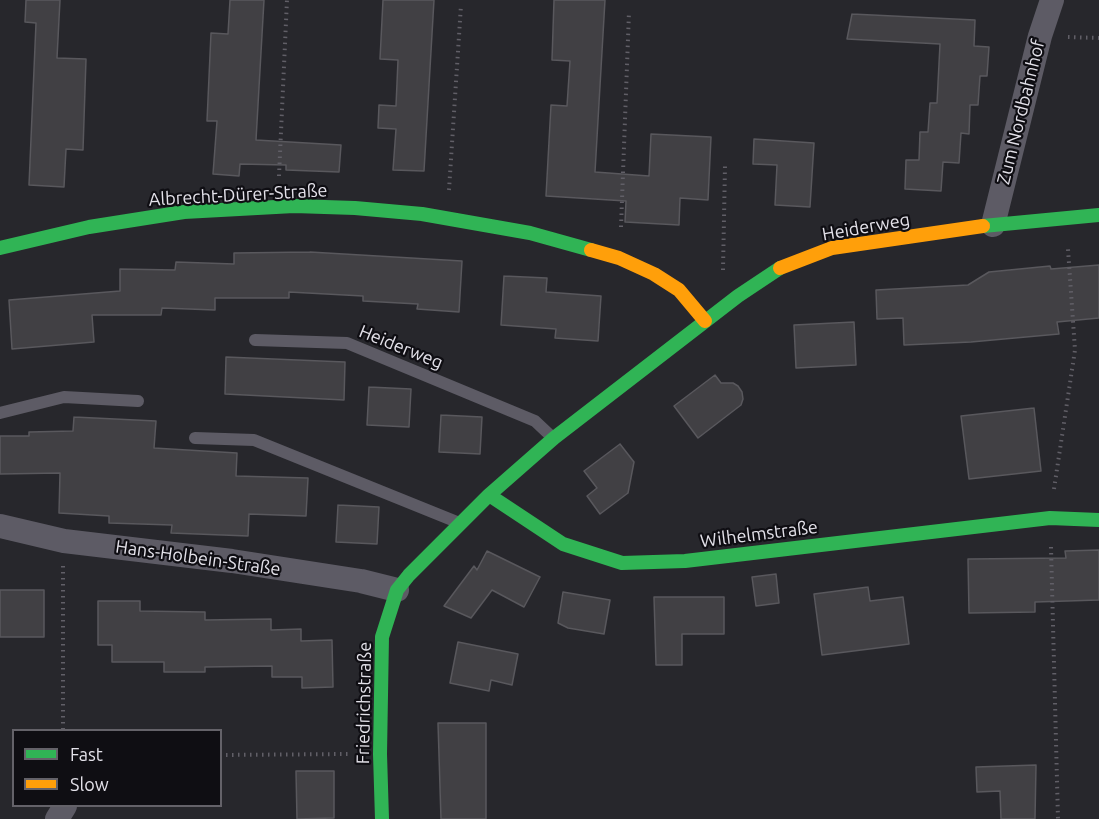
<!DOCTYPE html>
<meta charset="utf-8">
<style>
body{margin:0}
#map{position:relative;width:1099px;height:819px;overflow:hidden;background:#27272c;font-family:Ubuntu,sans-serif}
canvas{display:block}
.legend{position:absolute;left:12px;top:729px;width:210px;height:78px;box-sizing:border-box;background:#0f0e13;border:2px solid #646269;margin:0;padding:8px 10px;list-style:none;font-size:18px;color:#e3e1e9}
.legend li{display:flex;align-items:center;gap:12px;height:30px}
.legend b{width:30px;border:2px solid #646269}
</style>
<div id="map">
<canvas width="1099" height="819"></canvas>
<ul class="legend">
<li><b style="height:8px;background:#30b455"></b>Fast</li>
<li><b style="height:8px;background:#ff9f0a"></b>Slow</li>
</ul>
</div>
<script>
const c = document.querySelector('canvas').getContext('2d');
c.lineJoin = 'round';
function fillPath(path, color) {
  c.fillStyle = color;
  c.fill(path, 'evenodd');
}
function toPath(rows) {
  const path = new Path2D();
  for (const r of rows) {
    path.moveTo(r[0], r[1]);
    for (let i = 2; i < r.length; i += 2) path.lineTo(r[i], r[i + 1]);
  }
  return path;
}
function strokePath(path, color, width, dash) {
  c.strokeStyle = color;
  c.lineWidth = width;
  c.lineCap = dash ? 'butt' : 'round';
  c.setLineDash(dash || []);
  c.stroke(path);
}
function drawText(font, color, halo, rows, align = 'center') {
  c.font = font + ' Ubuntu,sans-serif';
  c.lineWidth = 4.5;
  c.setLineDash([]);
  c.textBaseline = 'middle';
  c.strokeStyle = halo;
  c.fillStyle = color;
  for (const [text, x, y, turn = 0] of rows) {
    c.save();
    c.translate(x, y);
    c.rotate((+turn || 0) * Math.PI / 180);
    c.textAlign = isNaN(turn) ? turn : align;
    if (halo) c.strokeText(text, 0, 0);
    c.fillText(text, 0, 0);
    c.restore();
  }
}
const building = toPath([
 [26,0,60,0,57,58,86,59,83,150,66,149,64,187,29,185,36,23,25,22,26,0],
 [230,0,264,0,256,140,341,145,339,172,286,170,286,165,240,164,239,176,213,174,217,121,207,121,211,33,228,34,230,0],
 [383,0,434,0,424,171,393,170,396,129,378,128,379,105,396,106,398,60,380,59,383,0],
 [554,0,605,0,595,172,649,176,651,134,711,137,708,200,680,198,679,225,625,222,626,201,546,196,551,105,567,106,570,61,552,60,554,0],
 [852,14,975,20,974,46,989,47,987,76,980,76,978,105,970,105,969,134,961,133,959,163,943,162,941,191,905,189,906,160,919,160,920,132,928,132,930,103,937,103,940,44,847,39,852,14],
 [754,139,814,143,810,207,775,205,777,165,753,164,754,139],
 [310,252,462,261,459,312,417,309,418,304,363,301,363,296,289,292,289,298,215,298,215,310,162,308,161,315,92,315,94,342,12,349,9,300,120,291,120,269,175,270,176,262,234,264,234,253,310,252],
 [1099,265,1099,318,1057,322,1059,334,971,342,904,345,903,318,877,319,876,290,968,285,989,272,1050,266,1051,269,1099,265],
 [504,276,547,278,546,292,601,296,598,341,555,338,556,329,501,325,504,276],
 [854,322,856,365,796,368,794,325,854,322],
 [226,357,345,362,344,400,225,394,226,357],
 [715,375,721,383,733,383,738,386,742,392,743,399,741,405,698,438,674,406,715,375],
 [369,387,411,389,409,427,367,425,369,387],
 [1034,408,1041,471,969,479,961,416,1034,408],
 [441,415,482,417,480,454,439,452,441,415],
 [74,417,156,421,154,448,237,453,236,476,308,478,306,516,249,514,248,536,171,533,172,525,109,523,109,516,59,513,60,473,0,474,0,436,29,436,29,432,73,431,74,417],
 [620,444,634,462,628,493,600,514,587,496,597,488,584,471,620,444],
 [338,505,379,507,377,544,336,542,338,505],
 [1099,550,1099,600,1035,602,1035,612,969,613,968,559,1066,558,1065,551,1099,550],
 [487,551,540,577,524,607,492,590,471,618,444,606,474,566,477,570,487,551],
 [776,574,779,603,756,606,752,577,776,574],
 [868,587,870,601,903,597,909,644,822,655,814,594,868,587],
 [0,590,44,590,44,637,0,637,0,590],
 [563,592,610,600,604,634,568,628,558,623,563,592],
 [654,597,724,597,724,634,682,634,682,665,656,665,654,597],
 [98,601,140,601,140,611,205,612,205,620,271,619,271,630,301,629,301,641,332,640,333,687,302,688,302,677,272,677,272,666,205,667,205,672,164,672,164,662,112,662,112,645,98,645,98,601],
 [458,642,518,654,512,685,491,680,489,691,450,683,458,642],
 [438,723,486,723,486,819,441,819,438,723],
 [1036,765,1035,819,1001,819,1000,791,977,792,976,767,1036,765],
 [296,771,334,771,334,818,297,819,296,771]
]);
fillPath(building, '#414044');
strokePath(building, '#59585d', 1.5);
strokePath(toPath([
 [1068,37,1099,38],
 [279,176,287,0],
 [449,190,461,5],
 [621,227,629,12],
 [723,270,725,166],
 [1054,489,1075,350,1068,249],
 [1051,547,1058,819],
 [63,566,63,730],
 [220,755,349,754]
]), '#615f67', 4, [1.5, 4.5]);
strokePath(toPath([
 [255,340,347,343,535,421,553,438],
 [0,413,64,397,138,401],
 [195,438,254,440,457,522]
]), '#5d5b65', 12);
strokePath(toPath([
 [993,225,1040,36,1052,0],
 [0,526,64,541,232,561,361,581,397,590],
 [57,819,65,806]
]), '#5d5b65', 24);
strokePath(toPath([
 [983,226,1099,215],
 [0,248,89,227,184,212,294,206,355,208,422,214,530,233,591,250],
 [489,495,563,544,622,563,685,561,1050,518,1099,520],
 [382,819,380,754,382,637,397,590,409,575,489,495,554,438,738,296,780,268]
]), '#30b455', 14);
strokePath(toPath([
 [591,250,619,258,654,274,679,290,705,321],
 [780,268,832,248,983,226]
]), '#ff9f0a', 14);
drawText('18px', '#e3e1e9', '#0f0e13', [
 ["Zum Nordbahnhof",1021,112,-76],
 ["Albrecht-Dürer-Straße",238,195,-3],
 ["Heiderweg",866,227,-10],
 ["Heiderweg",401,347,22],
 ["Wilhelmstraße",759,534,-7],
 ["Hans-Holbein-Straße",198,558,8],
 ["Friedrichstraße",364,703,-89]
]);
</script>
